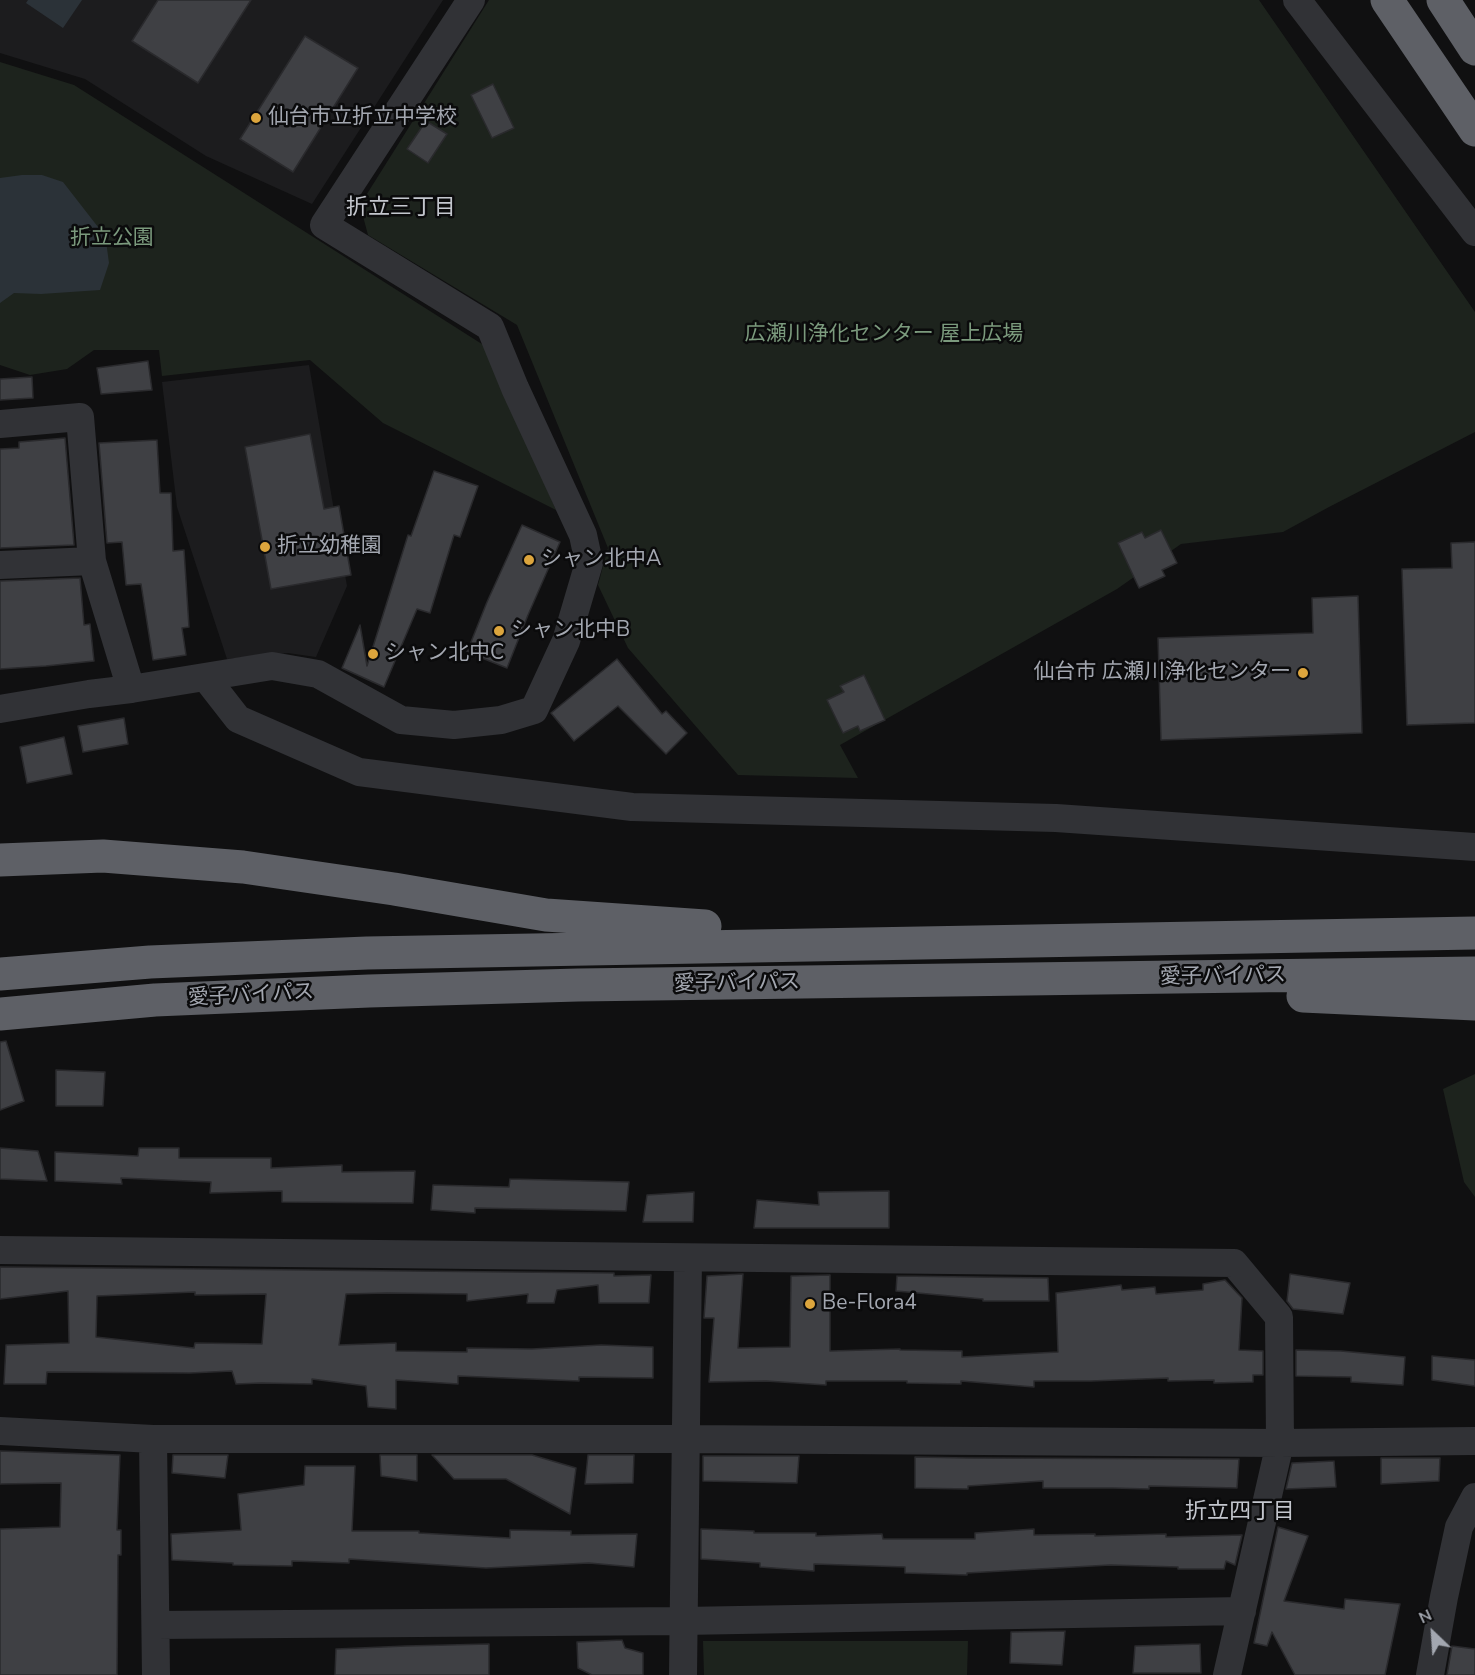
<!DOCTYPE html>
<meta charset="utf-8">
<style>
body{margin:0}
#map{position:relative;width:1475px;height:1675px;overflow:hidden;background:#101011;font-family:"Nunito Sans",sans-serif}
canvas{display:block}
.north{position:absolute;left:1403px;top:1603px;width:60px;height:60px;-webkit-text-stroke:4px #0b0b0c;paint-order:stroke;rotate:335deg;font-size:16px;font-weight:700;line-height:24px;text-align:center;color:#a3a7b0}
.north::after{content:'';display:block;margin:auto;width:21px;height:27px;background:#a3a7b0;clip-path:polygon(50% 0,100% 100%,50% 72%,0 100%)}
</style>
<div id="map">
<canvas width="1475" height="1675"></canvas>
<div class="north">N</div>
</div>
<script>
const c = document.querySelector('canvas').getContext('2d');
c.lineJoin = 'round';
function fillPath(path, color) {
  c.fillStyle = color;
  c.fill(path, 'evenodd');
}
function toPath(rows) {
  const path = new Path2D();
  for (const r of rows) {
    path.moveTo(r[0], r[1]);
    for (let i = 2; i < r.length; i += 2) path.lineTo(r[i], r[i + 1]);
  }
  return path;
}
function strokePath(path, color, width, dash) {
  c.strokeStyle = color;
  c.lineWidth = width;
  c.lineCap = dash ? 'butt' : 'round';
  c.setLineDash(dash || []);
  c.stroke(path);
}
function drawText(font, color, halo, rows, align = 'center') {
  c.font = font + ' "Nunito Sans","Noto Sans JP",sans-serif';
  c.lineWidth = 5;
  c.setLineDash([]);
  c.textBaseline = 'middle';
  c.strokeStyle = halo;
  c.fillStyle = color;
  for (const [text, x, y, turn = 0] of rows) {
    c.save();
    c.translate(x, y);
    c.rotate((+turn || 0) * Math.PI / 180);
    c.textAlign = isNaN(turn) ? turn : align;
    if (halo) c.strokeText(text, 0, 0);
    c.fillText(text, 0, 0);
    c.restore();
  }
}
fillPath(toPath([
 [0,0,443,0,312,204,206,156,85,79,0,53],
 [309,365,347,586,316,657,288,653,227,659,177,507,162,382]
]), '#1c1c1e');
fillPath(toPath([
 [489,0,1259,0,1475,312,1475,432,1329,507,1283,532,1181,544,1117,589,840,745,858,778,738,775,628,648,598,585,608,548,517,325,368,235,360,205],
 [0,62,74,85,485,346,556,510,383,423,310,360,162,376,159,350,94,350,67,369,30,375,0,365],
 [1475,1074,1475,1197,1464,1182,1443,1089],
 [703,1641,968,1641,967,1675,704,1675]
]), '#1d231d');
fillPath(toPath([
 [28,0,82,0,63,28,26,3],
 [22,175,42,175,63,182,98,227,112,233,106,241,109,263,100,290,41,294,14,293,0,303,0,178]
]), '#2b3238');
const building = toPath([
 [158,0,251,0,198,83,132,41,158,0],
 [305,36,358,68,293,172,240,139,305,36],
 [493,84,514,128,492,138,471,95,493,84],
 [426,121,447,134,428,163,407,149,426,121],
 [148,361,152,390,101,394,97,368,148,361],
 [32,377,33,398,0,400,0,379,32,377],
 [310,434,324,509,339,506,351,575,271,589,245,447,310,434],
 [65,438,74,545,0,548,0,449,19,448,19,442,65,438],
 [157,440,160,493,171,493,173,551,184,550,189,627,182,628,186,655,153,660,141,584,126,585,122,542,107,543,99,443,157,440],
 [434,471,478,486,460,537,454,535,430,613,417,609,384,687,342,668,360,625,367,666,408,535,411,536,434,471],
 [522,525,560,542,528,615,507,668,467,652,487,602,522,525],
 [1161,530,1177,563,1162,570,1165,576,1139,588,1118,543,1142,532,1145,538,1161,530],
 [1475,542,1475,723,1407,725,1402,569,1452,568,1451,543,1475,542],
 [80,578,84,625,90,624,94,661,46,666,0,669,0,581,80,578],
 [1358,596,1362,733,1161,740,1158,638,1313,633,1312,598,1358,596],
 [617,659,662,714,666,711,687,733,666,754,618,706,574,741,551,713,617,659],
 [864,675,885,720,860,731,858,726,843,733,827,700,844,692,840,686,864,675],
 [124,718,128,744,83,752,78,726,124,718],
 [64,737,72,774,27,783,20,747,64,737],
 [6,1041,24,1101,0,1110,0,1042,6,1041],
 [56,1070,105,1072,103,1106,56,1106,56,1070],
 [0,1148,38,1151,47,1181,0,1179,0,1148],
 [139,1148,179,1148,179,1158,271,1158,271,1168,342,1165,342,1172,415,1171,413,1203,282,1202,282,1191,210,1193,211,1182,121,1178,122,1184,55,1181,55,1152,138,1156,139,1148],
 [510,1179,629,1182,626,1211,475,1208,475,1213,431,1210,433,1185,509,1187,510,1179],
 [889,1191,889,1228,754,1228,757,1200,819,1205,818,1192,889,1191],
 [694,1192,693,1222,643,1222,647,1195,694,1192],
 [0,1267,614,1273,614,1276,651,1275,649,1303,599,1303,598,1285,557,1290,554,1303,527,1303,528,1294,467,1301,467,1294,387,1293,346,1294,339,1345,396,1343,396,1351,467,1352,467,1348,532,1349,601,1345,653,1347,653,1378,579,1377,579,1381,458,1376,458,1384,396,1380,396,1409,368,1407,366,1386,312,1379,312,1384,261,1383,236,1384,232,1371,190,1373,47,1372,46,1384,4,1384,6,1345,69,1343,68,1291,0,1299,0,1267],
 [195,1292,195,1295,266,1294,262,1344,195,1343,194,1348,96,1337,97,1296,195,1292],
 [743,1274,738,1348,790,1347,791,1276,830,1275,830,1351,900,1349,900,1350,962,1351,962,1357,1058,1352,1056,1293,1121,1285,1122,1290,1155,1287,1156,1294,1203,1290,1203,1284,1225,1280,1242,1298,1239,1350,1263,1351,1263,1375,1253,1375,1253,1382,1214,1383,1214,1380,1168,1381,1168,1378,1091,1381,1034,1381,1034,1387,961,1381,961,1384,907,1383,907,1381,826,1381,826,1385,766,1381,709,1382,714,1318,704,1318,707,1276,743,1274],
 [1290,1274,1350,1283,1343,1314,1293,1309,1287,1301,1290,1274],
 [897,1276,1048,1278,1049,1301,983,1301,983,1299,896,1291,897,1276],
 [1296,1350,1341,1351,1405,1357,1403,1385,1351,1382,1351,1377,1296,1376,1296,1350],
 [1432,1356,1475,1360,1475,1386,1432,1380,1432,1356],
 [0,1451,120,1455,117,1530,121,1530,121,1555,118,1555,117,1675,0,1675,0,1529,60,1527,61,1483,0,1484,0,1451],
 [173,1455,228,1455,225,1478,172,1473,173,1455],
 [380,1455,417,1455,417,1481,381,1476,380,1455],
 [432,1455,532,1455,576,1468,570,1514,506,1479,454,1479,432,1455],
 [588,1455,634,1455,633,1483,585,1484,588,1455],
 [703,1456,799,1456,797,1483,703,1481,703,1456],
 [915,1457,968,1458,1239,1459,1237,1488,1149,1486,1149,1489,1113,1488,1043,1488,1043,1481,968,1486,968,1489,915,1488,915,1457],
 [1381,1458,1440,1458,1439,1481,1381,1484,1381,1458],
 [1334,1461,1336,1487,1286,1489,1292,1463,1334,1461],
 [305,1466,355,1466,352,1531,419,1531,419,1533,510,1538,510,1530,571,1531,571,1535,637,1534,634,1567,589,1563,486,1568,349,1559,349,1563,292,1561,292,1566,233,1565,233,1563,172,1560,171,1534,241,1530,238,1494,304,1485,305,1466],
 [1278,1527,1308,1536,1284,1601,1344,1609,1345,1599,1400,1604,1385,1675,1295,1675,1272,1632,1267,1646,1254,1643,1278,1527],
 [701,1529,754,1531,754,1533,816,1533,816,1536,882,1534,883,1539,975,1539,975,1533,1034,1529,1034,1535,1095,1534,1095,1536,1166,1534,1166,1537,1242,1535,1235,1565,1226,1561,1224,1569,1178,1569,1178,1567,1110,1565,967,1573,967,1575,905,1573,905,1567,814,1564,814,1571,760,1567,760,1563,701,1559,701,1529],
 [1065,1631,1062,1665,1010,1663,1011,1632,1065,1631],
 [622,1640,625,1648,643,1653,643,1675,592,1675,578,1668,577,1642,622,1640],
 [489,1644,489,1675,335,1675,336,1649,406,1646,489,1644],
 [1200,1644,1201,1673,1133,1673,1135,1646,1200,1644],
 [1452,1646,1475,1649,1475,1675,1447,1675,1452,1646]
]);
fillPath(building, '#3f4044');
strokePath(building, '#2a2a2d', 1.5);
strokePath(toPath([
 [1297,0,1475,232],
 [0,424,80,417,92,561,131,689],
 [0,565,92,561],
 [206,678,238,719,359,772,632,807,1056,818,1475,847],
 [0,709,89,694,131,689,272,666,318,674,401,720,454,725,501,720,534,710,566,641,589,563,583,535,515,388,490,327,324,225,471,0],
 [0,1250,1234,1263,1279,1317,1280,1443,1227,1675],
 [0,1431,153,1439,685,1439,1280,1443,1475,1441],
 [153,1439,156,1675],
 [156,1625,683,1621,1242,1611],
 [683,1675,688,1258],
 [1430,1675,1444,1597,1459,1527,1475,1497]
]), '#313236', 28);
strokePath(toPath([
 [1387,0,1475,130],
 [1443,0,1475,49],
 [0,860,103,856,243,867,394,889,546,915,705,926],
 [0,974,150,962,367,953,1475,933],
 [1303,996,1475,1004],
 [0,1014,155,1000,369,991,578,985,1475,973]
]), '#5e6066', 33);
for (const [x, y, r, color] of [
 [256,118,6,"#dca53d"],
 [265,547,6,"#dca53d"],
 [529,560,6,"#dca53d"],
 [499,631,6,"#dca53d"],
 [373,654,6,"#dca53d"],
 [1303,673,6,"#dca53d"],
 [810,1304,6,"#dca53d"]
]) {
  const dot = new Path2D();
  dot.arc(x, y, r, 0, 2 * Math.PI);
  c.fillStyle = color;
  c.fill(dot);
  strokePath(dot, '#0b0b0c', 2);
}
drawText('21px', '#a3a7b0', '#0b0b0c', [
 ["仙台市立折立中学校",268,118],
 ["折立幼稚園",277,547],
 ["シャン北中A",541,560],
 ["シャン北中B",511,631],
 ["シャン北中C",385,654],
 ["仙台市 広瀬川浄化センター",1291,673,"right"],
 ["Be-Flora4",822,1304]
], 'left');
drawText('21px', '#7b9a7d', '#0b0b0c', [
 ["折立公園",112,239],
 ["広瀬川浄化センター 屋上広場",884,335]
]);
drawText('21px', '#a3a7b0', '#0b0b0c', [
 ["愛子バイパス",1223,977,-1],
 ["愛子バイパス",737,984,-1],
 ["愛子バイパス",251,996,-3]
]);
drawText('22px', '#c3c6cd', '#0b0b0c', [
 ["折立三丁目",401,209],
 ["折立四丁目",1240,1513]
]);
</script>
